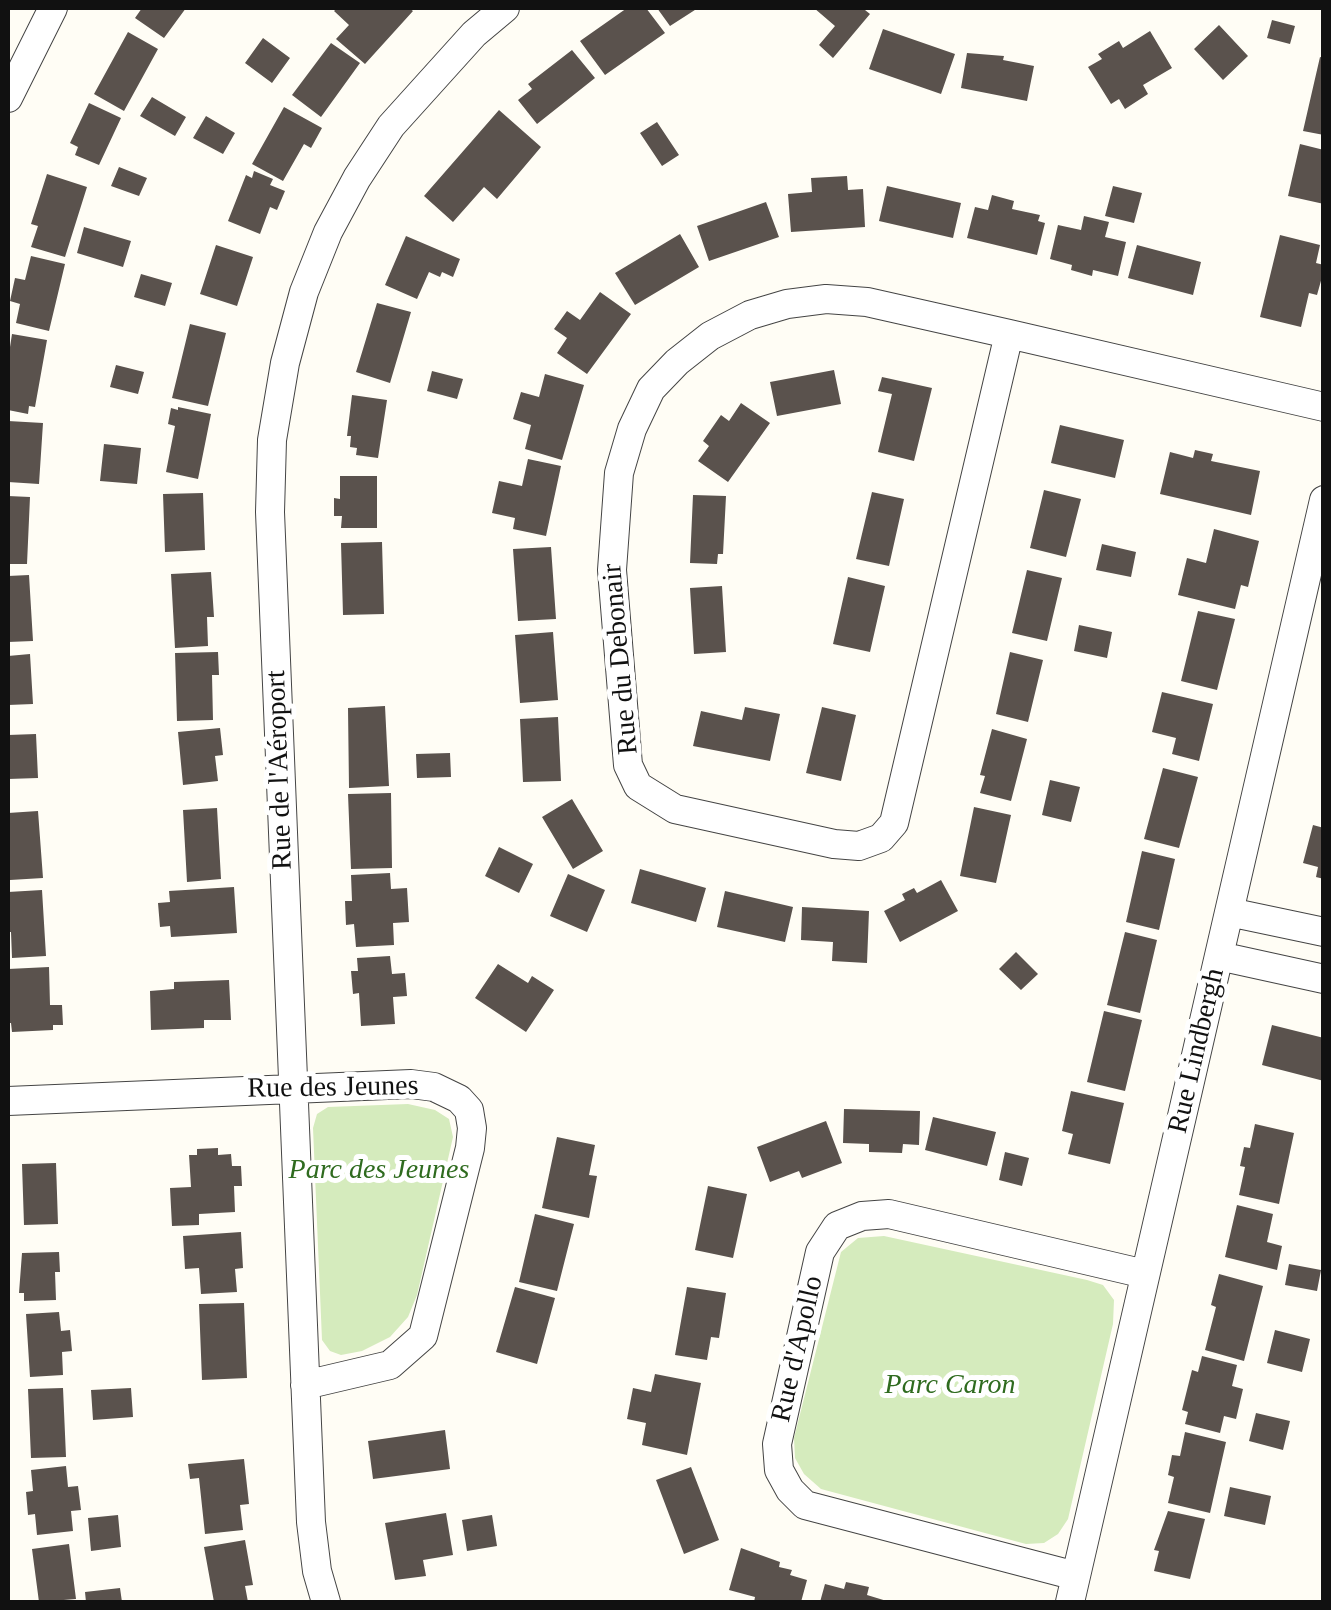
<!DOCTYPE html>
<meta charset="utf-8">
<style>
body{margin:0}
#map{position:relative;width:1331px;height:1610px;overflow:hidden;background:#fffdf5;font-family:Georgia,serif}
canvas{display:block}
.frame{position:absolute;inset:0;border:10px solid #111;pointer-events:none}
</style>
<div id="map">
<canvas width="1331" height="1610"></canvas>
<div class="frame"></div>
</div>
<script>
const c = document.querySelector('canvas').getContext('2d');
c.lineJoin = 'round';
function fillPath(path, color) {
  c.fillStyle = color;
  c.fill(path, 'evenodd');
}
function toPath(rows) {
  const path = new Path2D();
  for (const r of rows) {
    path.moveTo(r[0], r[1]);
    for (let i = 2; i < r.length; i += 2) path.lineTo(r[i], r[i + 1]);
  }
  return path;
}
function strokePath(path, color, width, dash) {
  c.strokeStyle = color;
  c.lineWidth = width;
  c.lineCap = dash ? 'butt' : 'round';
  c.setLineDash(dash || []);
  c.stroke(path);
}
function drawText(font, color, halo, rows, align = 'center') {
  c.font = font + ' Georgia,serif';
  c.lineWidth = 10;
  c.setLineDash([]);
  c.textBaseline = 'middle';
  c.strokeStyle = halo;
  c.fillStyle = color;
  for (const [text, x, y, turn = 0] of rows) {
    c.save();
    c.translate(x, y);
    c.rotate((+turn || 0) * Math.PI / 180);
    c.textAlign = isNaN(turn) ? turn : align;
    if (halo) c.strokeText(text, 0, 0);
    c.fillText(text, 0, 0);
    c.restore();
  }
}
fillPath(toPath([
 [408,1104,435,1110,449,1119,453,1137,417,1295,408,1317,390,1337,362,1351,341,1355,330,1351,322,1340,313,1128,317,1114,328,1107],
 [884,1236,1087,1280,1103,1285,1114,1300,1113,1324,1068,1519,1058,1534,1044,1543,1026,1544,821,1489,804,1474,795,1458,794,1438,841,1252,858,1238]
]), '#d5ebbd');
fillPath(toPath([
 [142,8,186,8,164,38,135,18],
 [337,8,409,8,413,11,365,64,336,39,349,25,334,11],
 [627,8,646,8,665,33,605,75,580,41],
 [657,8,698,8,670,26],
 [814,8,868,8,865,10,870,14,833,58,819,45,835,26],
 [1272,20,1295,26,1290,44,1267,38],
 [1219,25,1248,56,1223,80,1194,49],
 [883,29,955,54,941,94,869,69],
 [1150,31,1172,68,1143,85,1148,94,1125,109,1119,99,1111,104,1088,67,1102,59,1098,54,1119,41,1123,48],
 [128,32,158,49,124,111,94,94],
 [263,38,290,58,272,83,245,63],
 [331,43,360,63,321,117,292,95],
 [572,50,595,78,537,124,518,100,532,89,528,84],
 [967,53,1004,56,1003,60,1034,66,1027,101,961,88],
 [1320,57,1324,58,1324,135,1303,131],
 [152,97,186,117,175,136,140,116],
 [89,103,121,118,99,165,75,155,78,147,70,143],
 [284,107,322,128,311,148,304,144,283,181,252,164],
 [499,110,541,147,497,199,484,187,453,222,424,196],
 [206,116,235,133,223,154,193,138],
 [657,122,679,155,662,166,640,133],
 [1300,144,1324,150,1324,204,1288,196],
 [119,167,147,178,139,196,111,186],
 [254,171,273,179,270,185,285,191,277,210,270,207,260,234,228,221,246,175,252,178],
 [47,174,87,187,65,257,31,247,38,226,31,224],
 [847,176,848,190,863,189,865,227,791,232,788,194,812,192,811,178],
 [887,186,961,203,953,238,879,221],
 [1113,186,1142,193,1134,223,1105,216],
 [992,195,1014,201,1012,209,1040,215,1038,221,1045,223,1037,255,967,238,975,207,988,210],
 [766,202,779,237,709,261,697,226],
 [1084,216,1109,222,1105,237,1126,242,1118,276,1093,270,1092,276,1071,270,1072,265,1050,259,1058,225,1081,230],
 [84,227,131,241,123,267,77,253],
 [680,234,699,267,635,305,615,273],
 [1280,235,1320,245,1316,263,1324,265,1324,270,1317,295,1309,293,1301,327,1260,317],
 [406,236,460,259,453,277,442,272,440,277,429,272,417,299,385,285],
 [216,245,253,257,237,306,200,294],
 [1137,245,1201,262,1193,295,1128,278],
 [31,256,65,264,49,331,16,323,20,304,10,301,15,278,25,280],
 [141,274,172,283,165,306,134,297],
 [600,292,631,314,587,374,557,353,567,338,554,329,567,311,580,320],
 [377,303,411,312,390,383,356,372],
 [190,324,226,333,208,406,172,398],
 [12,334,47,340,35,407,29,406,28,414,8,410,8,360],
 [116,365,144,372,138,394,110,387],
 [834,370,841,404,777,416,770,382],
 [432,371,463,379,457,399,427,391],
 [545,374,584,385,562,460,525,449,531,425,513,419,521,392,539,397],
 [882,377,932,388,914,461,878,452,892,394,878,391],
 [352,395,387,400,378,458,356,455,357,448,350,447,351,436,347,436],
 [741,403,770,423,728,482,698,461,709,446,703,441,721,415,729,421],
 [178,407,211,414,198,479,166,472,175,426,168,424,171,408,178,410],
 [8,421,43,423,39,484,8,482],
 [1060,425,1124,440,1115,478,1051,463],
 [104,444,141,448,137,484,100,481],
 [1195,450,1213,454,1211,461,1260,471,1251,515,1160,494,1170,452,1193,458],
 [528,459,561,466,546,536,513,529,515,518,492,513,499,481,522,486],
 [340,476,377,476,377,528,341,528,342,516,334,516,334,498,340,499],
 [1044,490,1081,499,1066,557,1030,548],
 [872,492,904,499,889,566,856,559],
 [203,493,205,550,165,552,163,494],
 [693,495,726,496,723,554,718,554,717,564,690,563],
 [8,496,30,497,27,564,8,564],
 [1214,529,1259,541,1248,587,1241,585,1235,609,1178,595,1187,558,1206,563],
 [382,542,384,614,343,615,341,543],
 [1102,544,1136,552,1131,577,1096,570],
 [551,547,556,619,518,621,513,549],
 [1027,570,1062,578,1047,641,1012,633],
 [211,572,214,617,207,617,208,646,175,648,171,574],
 [29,575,33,641,8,642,8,576],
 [848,577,885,586,870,652,833,644],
 [722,586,726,652,694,654,690,588],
 [1198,611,1235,619,1217,690,1181,681],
 [1079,625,1112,632,1107,658,1074,651],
 [553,632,558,700,520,703,515,635],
 [218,652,219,675,212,675,213,720,177,721,175,653],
 [1010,652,1043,660,1028,722,996,714],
 [30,654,33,704,8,705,8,656],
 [1162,692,1213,704,1199,761,1172,754,1176,738,1152,732],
 [385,706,389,786,349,788,348,708],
 [745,707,780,714,770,761,693,746,701,711,742,720],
 [822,707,856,715,841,781,806,773],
 [558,717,561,781,523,782,520,719],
 [220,728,223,755,215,756,218,781,183,785,178,732],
 [992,729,1027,739,1011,801,980,793,985,776,980,775],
 [36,734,38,778,8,779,8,735],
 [450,753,451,777,417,778,416,754],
 [1163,768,1198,777,1179,848,1144,839],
 [1050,780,1080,787,1071,822,1042,815],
 [391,793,392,868,351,869,348,794],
 [572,799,603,851,573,869,542,817],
 [974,807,1011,815,996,883,960,876],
 [217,808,221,879,187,882,183,810],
 [38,811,43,878,10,880,8,813],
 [1313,825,1324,828,1324,879,1316,877,1318,867,1303,863],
 [499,847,533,864,519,893,485,876],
 [1142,851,1175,859,1159,930,1126,922],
 [640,869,706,888,696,922,631,903],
 [390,873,391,889,407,888,409,922,393,923,394,945,356,947,354,924,346,925,345,901,352,901,351,875],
 [568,874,605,890,587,932,550,916],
 [941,880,958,911,900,942,884,911,905,900,902,894,914,888,917,893],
 [234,887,237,933,171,937,170,926,160,927,158,903,170,902,169,891],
 [42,890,46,956,12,958,11,932,8,932,8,892],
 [725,891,793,907,785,942,717,927],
 [802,907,869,911,867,963,832,961,833,942,801,940],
 [1125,932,1157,940,1140,1013,1107,1005],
 [1016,952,1038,974,1021,990,999,969],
 [390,956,392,974,405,973,407,996,393,997,395,1024,361,1026,359,993,353,994,351,971,358,971,357,958],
 [498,964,528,983,532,976,554,990,526,1032,475,998],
 [49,967,50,1005,62,1005,63,1025,53,1025,53,1030,12,1032,11,1023,8,1023,8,969],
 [229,980,231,1020,204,1020,204,1028,151,1030,150,991,174,989,174,982],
 [1104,1011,1142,1020,1125,1091,1087,1082],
 [1272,1025,1324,1038,1324,1081,1262,1065],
 [1071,1091,1124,1103,1110,1164,1068,1154,1073,1134,1062,1131],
 [844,1109,920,1111,919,1145,903,1144,902,1153,869,1152,869,1144,843,1143],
 [933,1117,996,1132,987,1166,925,1150],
 [826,1121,842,1163,802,1178,799,1171,770,1182,757,1147],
 [1255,1124,1294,1133,1279,1204,1239,1195,1245,1167,1240,1166,1244,1147,1250,1148],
 [557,1137,595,1145,589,1175,597,1176,589,1218,542,1208],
 [218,1148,218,1155,231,1154,232,1166,241,1166,242,1186,234,1186,235,1212,199,1214,199,1225,172,1226,170,1188,191,1187,189,1155,197,1155,197,1149],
 [1005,1152,1029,1158,1022,1186,999,1180],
 [56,1163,58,1224,24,1225,22,1164],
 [708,1186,747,1194,733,1258,695,1250],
 [1237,1205,1273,1214,1267,1242,1282,1246,1277,1270,1225,1257],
 [535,1214,574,1224,557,1291,519,1282],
 [241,1232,243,1268,235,1269,237,1292,201,1294,199,1268,185,1269,183,1236],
 [59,1252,60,1272,55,1272,56,1300,24,1301,24,1293,19,1293,22,1253],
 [1289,1264,1321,1270,1317,1291,1285,1285],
 [1219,1274,1263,1286,1244,1361,1205,1350,1216,1307,1211,1305],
 [515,1287,555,1298,537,1364,496,1352],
 [687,1287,726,1293,719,1338,711,1337,707,1360,675,1355],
 [244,1303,247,1378,202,1380,199,1304],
 [59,1312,61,1331,70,1330,72,1351,62,1352,63,1375,30,1377,26,1314],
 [1275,1330,1310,1339,1302,1372,1267,1363],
 [1202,1356,1237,1365,1232,1386,1243,1389,1236,1419,1224,1416,1220,1433,1185,1424,1188,1412,1182,1410,1192,1370,1198,1372],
 [655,1374,701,1383,687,1455,642,1445,646,1423,627,1419,633,1388,651,1392],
 [63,1388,66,1457,31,1458,28,1389],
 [131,1388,133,1417,93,1420,91,1390],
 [1256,1413,1290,1421,1283,1450,1249,1441],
 [445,1430,450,1469,373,1479,368,1441],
 [1185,1432,1226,1442,1210,1513,1168,1503,1174,1477,1168,1475,1172,1455,1180,1456],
 [244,1459,249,1504,240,1505,243,1530,205,1534,199,1478,190,1479,188,1464],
 [66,1466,68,1487,78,1486,81,1510,71,1511,73,1531,37,1535,35,1514,28,1515,26,1492,33,1491,31,1470],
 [691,1467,719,1540,684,1554,656,1480],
 [1230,1487,1271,1496,1265,1525,1224,1516],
 [1168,1511,1205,1519,1190,1579,1154,1571,1159,1551,1154,1550],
 [446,1513,453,1555,423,1560,426,1576,395,1580,385,1523],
 [118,1515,121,1547,91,1551,88,1518],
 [492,1515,497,1546,467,1551,462,1520],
 [245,1540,253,1585,245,1586,248,1602,214,1602,204,1547],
 [69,1544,76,1599,39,1602,32,1549],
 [741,1548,780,1562,779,1567,792,1570,790,1575,807,1580,801,1602,754,1602,755,1597,729,1590],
 [846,1582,869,1587,867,1595,890,1602,820,1602,825,1584,844,1589],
 [120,1588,122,1602,86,1602,85,1592]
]), '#5a524d');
const minor = toPath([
 [8,98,53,8],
 [1009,334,894,823,881,838,859,846,834,844,675,809,638,786,628,765,612,570,619,473,632,429,651,389,677,362,710,336,750,315,787,304,826,299,867,302,1009,334,1324,407],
 [1229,912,1324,932],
 [1219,956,1324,979],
 [8,1101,411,1084,434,1087,459,1099,469,1110,472,1128,470,1148,423,1336,390,1365,305,1385],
 [1076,1576,805,1505,790,1490,779,1470,777,1444,820,1252,837,1226,862,1216,889,1214,1145,1274],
 [326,1602,317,1571,311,1522,270,512,272,440,285,363,304,292,328,232,357,178,391,126,474,34,505,8],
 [1070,1602,1324,500]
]);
strokePath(minor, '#444', 30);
strokePath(minor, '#fff', 28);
drawText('28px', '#111', '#fff', [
 ["Rue du Debonair",621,659,-95],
 ["Rue de l'Aéroport",280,770,-92],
 ["Rue Lindbergh",1197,1051,-77],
 ["Rue des Jeunes",333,1088,-1],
 ["Rue d'Apollo",798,1349,-77]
]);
drawText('italic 28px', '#2f6b1f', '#fff', [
 ["Parc des Jeunes",379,1171],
 ["Parc Caron",950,1386]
]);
</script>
